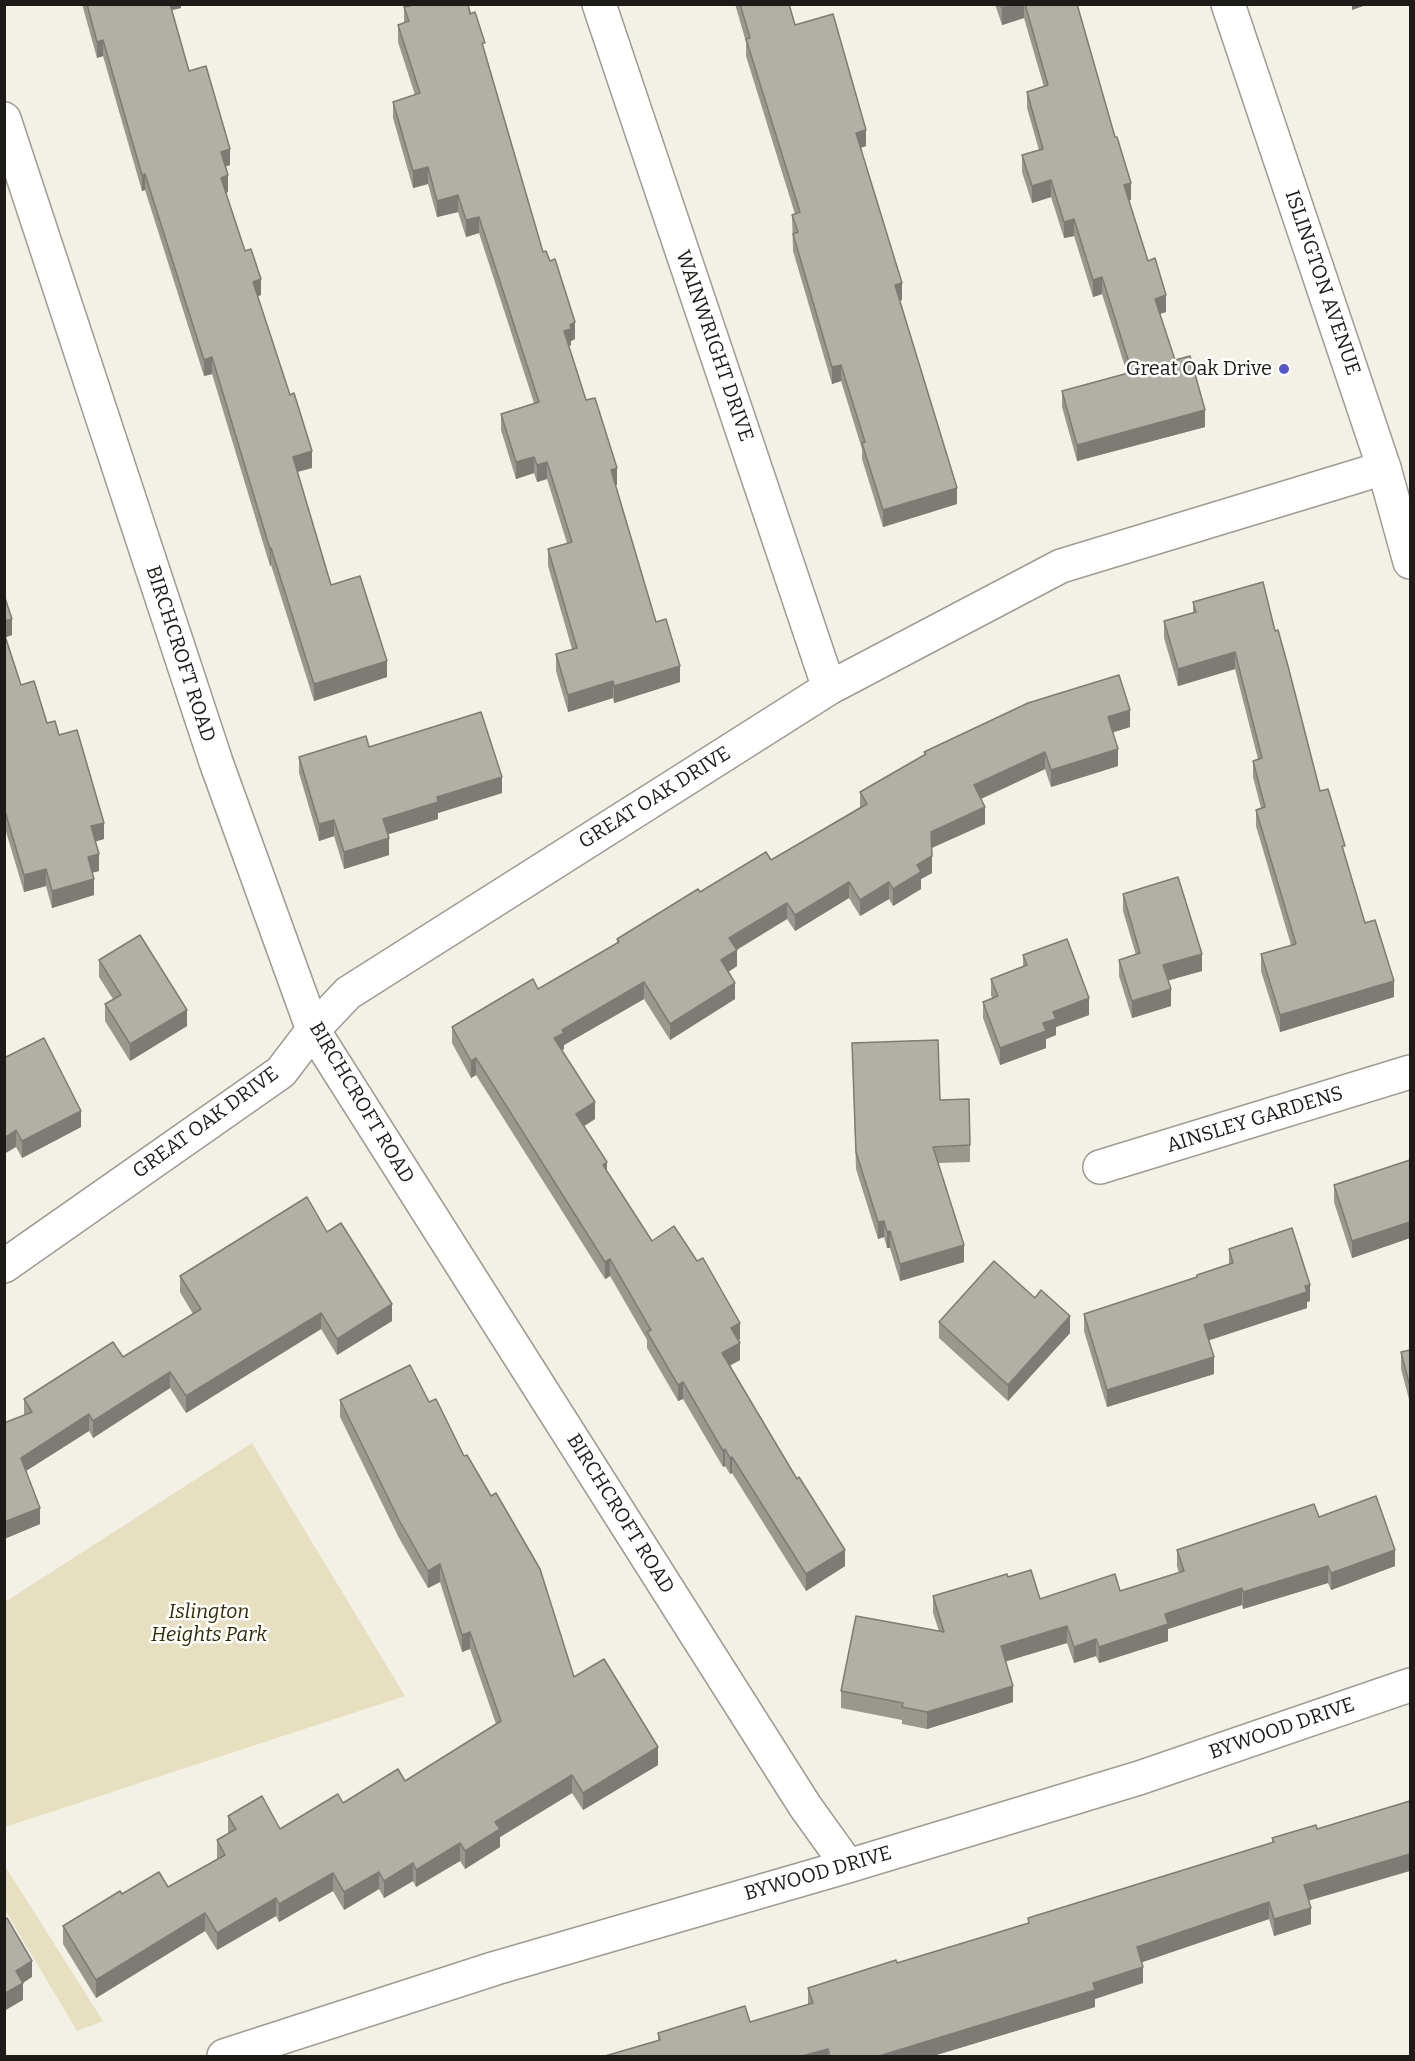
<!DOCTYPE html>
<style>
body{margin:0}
#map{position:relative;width:1415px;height:2061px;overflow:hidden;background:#f3f0e5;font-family:Bitter,serif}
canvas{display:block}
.frame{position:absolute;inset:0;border:6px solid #1c1b17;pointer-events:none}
</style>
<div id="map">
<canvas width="1415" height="2061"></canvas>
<div class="frame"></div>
</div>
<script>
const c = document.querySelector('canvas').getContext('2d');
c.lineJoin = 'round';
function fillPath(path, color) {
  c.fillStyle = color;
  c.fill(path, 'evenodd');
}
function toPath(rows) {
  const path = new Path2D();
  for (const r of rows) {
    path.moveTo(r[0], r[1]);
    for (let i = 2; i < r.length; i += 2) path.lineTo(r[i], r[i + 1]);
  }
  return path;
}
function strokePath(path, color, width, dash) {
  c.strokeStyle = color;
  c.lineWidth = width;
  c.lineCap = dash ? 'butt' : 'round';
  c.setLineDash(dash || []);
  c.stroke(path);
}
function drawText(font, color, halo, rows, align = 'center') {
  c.font = font + ' Bitter,serif';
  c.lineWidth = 5;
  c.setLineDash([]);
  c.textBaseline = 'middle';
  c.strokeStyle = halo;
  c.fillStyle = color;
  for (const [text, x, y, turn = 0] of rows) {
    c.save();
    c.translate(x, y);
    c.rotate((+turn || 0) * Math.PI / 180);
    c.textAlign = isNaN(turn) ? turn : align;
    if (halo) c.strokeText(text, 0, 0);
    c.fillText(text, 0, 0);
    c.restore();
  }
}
fillPath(toPath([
 [252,1443,405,1696,5,1827,5,1602],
 [5,1866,103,2021,77,2031,5,1910]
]), '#e6dfc0');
const minor = toPath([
 [599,4,829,688],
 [4,119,216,762,313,1030,805,1806,848,1866],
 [1100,1167,1410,1072],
 [4,1266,281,1072,313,1030,348,993,829,688,1061,566,1384,468],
 [224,2056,496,1968,848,1866,1139,1778,1410,1685]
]);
const major = toPath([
 [1228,4,1384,468,1410,562]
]);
strokePath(minor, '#9e9c91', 36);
strokePath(major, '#9e9c91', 36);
strokePath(minor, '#fff', 33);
strokePath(major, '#fff', 33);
fillPath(toPath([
 [82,4,181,4,181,8,172,10,189,71,230,165,225,167,228,192,226,193,245,251,261,295,258,296,312,468,297,472,331,585,387,677,314,701,271,565,270,566,212,374,204,376,145,190,142,191,103,56,97,58],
 [404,4,468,4,485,52,543,252,575,339,571,341,571,345,569,346,586,400,617,485,615,485,656,622,680,682,614,703,613,698,568,712,556,671,556,654,572,649,548,566,548,549,567,543,547,479,537,482,534,473,516,479,501,430,501,414,534,403,479,233,466,237,458,212,437,217,428,184,413,188,393,118,393,102,415,95,398,42,398,25,404,23,404,7,405,7],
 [735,4,789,4,795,25,866,146,861,148,902,300,900,301,957,504,883,527,862,459,862,449,841,381,832,384,793,251,792,215,795,214,746,56,746,42],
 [995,4,1077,4,1131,200,1129,200,1148,261,1166,312,1160,314,1175,360,1205,427,1077,461,1062,407,1062,391,1127,373,1102,294,1093,297,1074,236,1064,238,1051,197,1032,203,1022,172,1022,155,1039,150,1027,108,1027,92,1044,87,1024,18,1002,25],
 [4,595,12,635,6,637,21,685,47,723,59,735,104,839,95,841,99,871,92,872,94,895,52,908,46,886,24,892,4,825],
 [1193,602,1275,631,1320,791,1345,855,1365,923,1394,997,1280,1032,1261,971,1261,954,1291,945,1256,826,1256,810,1261,808,1253,777,1253,761,1258,759,1235,669,1178,686,1164,638,1164,621,1193,613],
 [1130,727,1113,732,1118,766,1051,787,1045,769,981,799,985,824,932,848,932,873,921,879,921,889,893,906,889,899,860,916,849,898,795,931,787,919,737,950,737,966,728,972,735,999,670,1040,644,999,564,1045,564,1049,562,1051,595,1119,584,1126,607,1171,652,1241,740,1339,738,1340,740,1360,730,1365,845,1566,806,1591,732,1473,730,1474,725,1466,723,1467,683,1399,678,1401,647,1348,647,1340,610,1276,605,1279,476,1075,471,1078,452,1043,452,1027,538,989,617,943,617,939,700,892,771,860,860,807,860,792,924,755,924,752],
 [369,747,502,793,438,813,438,819,388,834,389,855,344,869,334,836,319,841,299,773,299,757],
 [1123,894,1202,971,1168,980,1171,1006,1132,1018,1119,976,1119,960,1136,955,1123,911],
 [1023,955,1089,1015,1056,1027,1056,1035,1046,1039,1046,1048,1000,1065,983,1018,983,1002,992,998,991,995,991,979,1023,967],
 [99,960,187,1026,130,1061,105,1021,105,1004,113,999,99,977],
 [852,1043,970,1145,970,1162,938,1163,964,1262,900,1281,890,1248,887,1248,884,1237,878,1239,856,1169],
 [4,1058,81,1127,22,1158,16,1147],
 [1410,1160,1410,1238,1352,1258,1334,1202,1334,1185],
 [327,1232,392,1321,337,1355,321,1329,186,1413,170,1388,93,1438,89,1431,26,1471,40,1524,4,1539,24,1415,24,1399,123,1357,193,1314,180,1292,180,1276],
 [1229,1249,1310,1301,1307,1302,1307,1308,1209,1340,1214,1374,1107,1407,1084,1331,1084,1314,1197,1278,1197,1275,1229,1264],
 [1409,1310,1410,1310,1410,1332,1409,1327],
 [939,1322,1070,1333,1008,1401,939,1338],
 [1410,1350,1410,1403,1401,1369,1401,1352],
 [340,1400,429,1402,574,1677,658,1765,583,1810,572,1793,500,1837,500,1847,465,1869,460,1861,416,1887,413,1881,384,1898,379,1889,344,1910,333,1891,279,1922,276,1916,217,1950,205,1931,96,1998,63,1944,63,1926,122,1894,168,1887,217,1859,217,1840,228,1833,228,1816,280,1829,343,1803,405,1781,496,1724,470,1649,462,1652,440,1582,428,1588,399,1538,340,1417],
 [1319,1517,1395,1566,1331,1590,1328,1583,1243,1609,1242,1605,1168,1629,1168,1641,1099,1663,1096,1656,1074,1663,1067,1643,1006,1661,1013,1702,927,1729,902,1724,902,1720,841,1708,841,1691,939,1631,933,1613,933,1596,1008,1577,1040,1599,1120,1591,1179,1573,1177,1566,1177,1550],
 [1272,1838,1309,1901,1311,1924,1274,1936,1269,1919,1142,1962,1143,1983,1095,1999,1095,2007,933,2056,605,2056,658,2040,658,2033,750,2022,808,2005,808,1988,897,1963,1028,1923,1028,1918,1272,1843]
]), '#99978e');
fillPath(toPath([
 [167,4,181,4,181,8,167,11],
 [1013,4,1024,4,1024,18,1002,25,1002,8],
 [1352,4,1369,4,1352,10],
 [103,40,103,56,97,58,97,42],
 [866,130,866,146,856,149,856,133],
 [230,149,230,165,221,168,221,152],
 [428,167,428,184,413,188,413,171],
 [145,174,145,190,142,191,142,175],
 [228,175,228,192,221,194,221,178],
 [1051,180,1051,197,1032,203,1032,186],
 [1131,183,1131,200,1124,202,1124,185],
 [458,195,458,212,437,217,437,201],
 [479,217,479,233,466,237,466,220],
 [1074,219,1074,236,1064,238,1064,222],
 [1102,277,1102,294,1093,297,1093,280],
 [261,279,261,295,253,298,253,282],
 [902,283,902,300,895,302,895,285],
 [1166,295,1166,312,1155,315,1155,299],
 [575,322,575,339,571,341,571,345,564,347,564,331,570,325],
 [212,357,212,374,204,376,204,360],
 [841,365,841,381,832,384,832,367],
 [1205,410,1205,427,1077,461,1077,445],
 [312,451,312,468,293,473,293,457],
 [534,457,534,473,516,479,516,462],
 [547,462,547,479,537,482,537,465],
 [617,468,617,485,611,487,611,470],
 [957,488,957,504,883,527,883,510],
 [271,548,271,565,270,566,270,549],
 [12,619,12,635,4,638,4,621],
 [1235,652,1235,669,1178,686,1178,669],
 [387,661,387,677,314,701,314,684],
 [680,666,680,682,614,703,614,686],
 [613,681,613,698,568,712,568,695],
 [1130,710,1130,727,1108,734,1108,717],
 [1118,749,1118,766,1051,787,1051,770],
 [1045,752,1045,769,974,802,974,785],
 [502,777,502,793,438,813,438,819,383,836,383,819,437,797],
 [985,807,985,824,931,848,931,832],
 [334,820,334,836,319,841,319,824],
 [104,823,104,839,91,843,91,826],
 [389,838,389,855,344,869,344,852],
 [99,854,99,871,88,874,88,857],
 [932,856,932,873,921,879,921,889,893,906,893,889,917,865],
 [46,869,46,886,24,892,24,875],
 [94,879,94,895,52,908,52,891],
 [849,882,849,898,795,931,795,915],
 [889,882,889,899,860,916,860,900],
 [787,903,787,919,729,954,729,938],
 [737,950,737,966,721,977,721,960],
 [1202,954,1202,971,1163,982,1163,965],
 [1394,981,1394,997,1280,1032,1280,1015],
 [644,982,644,999,564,1045,564,1049,554,1055,554,1038,562,1030],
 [735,983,735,999,670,1040,670,1024],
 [1171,989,1171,1006,1132,1018,1132,1001],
 [1089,998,1089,1015,1056,1027,1056,1035,1046,1039,1046,1048,1000,1065,1000,1048,1043,1023,1053,1012],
 [187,1010,187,1026,130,1061,130,1044],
 [476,1058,476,1075,471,1078,471,1061],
 [595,1102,595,1119,576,1131,576,1114],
 [81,1111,81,1127,22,1158,22,1141],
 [16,1130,16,1147,4,1154,4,1138],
 [607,1162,607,1179,603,1165],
 [884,1221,884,1237,878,1239,878,1222],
 [1410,1222,1410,1238,1352,1258,1352,1241],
 [890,1231,890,1248,887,1248,887,1232],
 [964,1245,964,1262,900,1281,900,1264],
 [610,1259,610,1276,605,1279,605,1262],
 [1310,1285,1310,1301,1307,1302,1307,1308,1204,1342,1204,1325],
 [392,1304,392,1321,337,1355,337,1339],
 [321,1313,321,1329,186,1413,186,1396],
 [1070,1316,1070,1333,1008,1401,1008,1385],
 [740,1323,740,1339,731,1345,731,1328],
 [740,1343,740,1360,722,1370,722,1353],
 [1214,1357,1214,1374,1107,1407,1107,1390],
 [170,1372,170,1388,93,1438,93,1421],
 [683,1382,683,1399,678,1401,678,1385],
 [89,1414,89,1431,21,1474,21,1458],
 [725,1449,725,1466,723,1467,723,1451],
 [732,1457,732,1473,730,1474,730,1458],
 [40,1508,40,1524,4,1539,4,1522],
 [845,1550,845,1566,806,1591,806,1574],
 [1395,1550,1395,1566,1331,1590,1331,1573],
 [440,1564,440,1582,428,1588,428,1571],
 [1328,1566,1328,1583,1243,1609,1243,1592],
 [1242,1588,1242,1605,1168,1629,1168,1641,1099,1663,1099,1647,1165,1614],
 [1067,1626,1067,1643,1001,1663,1001,1646],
 [470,1632,470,1649,462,1652,462,1635],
 [1096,1639,1096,1656,1074,1663,1074,1647],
 [1013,1686,1013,1702,927,1729,927,1712],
 [658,1747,658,1765,583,1810,583,1793],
 [572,1775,572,1793,500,1837,500,1847,465,1869,465,1851,495,1822],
 [460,1843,460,1861,416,1887,416,1870],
 [1410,1854,1410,1871,1304,1902,1304,1885],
 [413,1863,413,1881,384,1898,384,1881],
 [379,1872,379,1889,344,1910,344,1892],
 [333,1873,333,1891,279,1922,279,1904],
 [276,1898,276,1916,217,1950,217,1933],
 [1269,1902,1269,1919,1137,1964,1137,1947],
 [1311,1908,1311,1924,1274,1936,1274,1919],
 [205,1913,205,1931,96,1998,96,1980],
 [32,1961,32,1977,23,1983,23,2000,4,2011,4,1994,16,1971],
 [1143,1967,1143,1983,1095,1999,1095,2007,933,2056,879,2056,1093,1983],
 [828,2049,828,2056,802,2056]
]), '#7d7b74');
const building = toPath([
 [87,4,170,4,189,71,206,66,230,149,221,152,228,175,221,178,245,251,251,249,261,279,253,282,290,395,294,393,312,451,293,457,331,585,360,576,387,661,314,684,271,548,270,549,212,357,204,360,145,174,142,175,103,40,97,42,87,4],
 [409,4,468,4,470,14,475,12,485,43,482,43,543,252,546,251,550,261,555,259,575,322,570,325,571,329,564,331,586,400,595,398,617,468,611,470,656,622,666,619,680,666,614,686,613,681,568,695,556,654,577,648,548,549,572,542,547,462,537,465,534,457,516,462,501,414,539,402,479,217,466,220,458,195,437,201,428,167,413,171,393,102,420,93,398,25,409,21,404,7,410,6,409,4],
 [740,4,789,4,795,25,833,14,866,130,856,133,902,283,895,285,957,488,883,510,862,443,865,442,841,365,832,367,793,234,798,232,792,215,800,212,746,39,750,38,740,4],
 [1000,4,1013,4,1002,8,1000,4],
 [1025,4,1077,4,1115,137,1117,137,1131,183,1124,185,1148,261,1155,258,1166,295,1155,299,1175,360,1190,356,1205,410,1077,445,1062,391,1132,372,1102,277,1093,280,1074,219,1064,222,1051,180,1032,186,1022,155,1043,149,1027,92,1048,85,1025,4],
 [1263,582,1275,631,1278,630,1288,666,1320,791,1328,789,1345,846,1342,846,1365,923,1375,920,1394,981,1280,1015,1261,954,1296,944,1256,810,1265,807,1253,761,1262,758,1235,652,1178,669,1164,621,1196,612,1193,602,1263,582],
 [4,595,12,619,4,621,4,595],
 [4,633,21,685,34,681,47,723,55,721,59,735,77,730,104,823,91,826,99,854,88,857,94,879,52,891,46,869,24,875,4,808,4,633],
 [1119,675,1130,710,1108,717,1118,749,1051,770,1045,752,974,785,985,807,931,832,932,856,917,865,921,872,893,889,889,882,860,900,849,882,795,915,787,903,729,938,737,950,721,960,735,983,670,1024,644,982,562,1030,564,1033,554,1038,595,1102,576,1114,607,1162,603,1165,652,1241,674,1226,697,1261,703,1258,740,1323,731,1328,740,1343,722,1353,797,1479,799,1477,845,1550,806,1574,732,1457,730,1458,725,1449,723,1451,683,1382,678,1385,647,1332,651,1330,610,1259,605,1262,476,1058,471,1061,452,1027,533,979,538,989,619,942,617,939,698,889,700,892,766,852,771,860,867,804,860,792,926,754,924,752,1028,703,1119,675],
 [481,712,502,777,437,797,438,802,383,819,389,838,344,852,334,820,319,824,299,757,366,736,369,747,481,712],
 [1178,877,1202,954,1163,965,1171,989,1132,1001,1119,960,1140,953,1123,894,1178,877],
 [140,935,187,1010,130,1044,105,1004,121,995,99,960,140,935],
 [1067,939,1089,998,1053,1012,1056,1019,1043,1023,1046,1031,1000,1048,983,1002,998,996,991,979,1027,965,1023,955,1067,939],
 [44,1038,81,1111,22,1141,16,1130,4,1138,4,1058,44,1038],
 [938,1040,940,1100,969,1099,970,1145,933,1147,964,1245,900,1264,890,1231,887,1232,884,1221,878,1222,856,1152,852,1043,938,1040],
 [1410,1160,1410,1222,1352,1241,1334,1185,1410,1160],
 [307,1197,327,1232,341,1223,392,1304,337,1339,321,1313,186,1396,170,1372,93,1421,89,1414,21,1458,40,1508,4,1522,4,1423,32,1412,24,1399,113,1342,123,1357,201,1309,180,1276,307,1197],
 [1292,1228,1310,1285,1305,1286,1307,1292,1204,1325,1214,1357,1107,1390,1084,1314,1197,1277,1197,1275,1233,1263,1229,1249,1292,1228],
 [994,1261,1035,1298,1041,1290,1070,1316,1008,1385,939,1322,994,1261],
 [1410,1350,1410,1387,1401,1352,1410,1350],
 [410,1365,429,1402,436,1399,464,1456,467,1455,491,1496,496,1493,540,1569,574,1677,604,1659,658,1747,583,1793,572,1775,495,1822,500,1829,465,1851,460,1843,416,1870,413,1863,384,1881,379,1872,344,1892,333,1873,279,1904,276,1898,217,1933,205,1913,96,1980,63,1926,120,1891,122,1894,159,1872,168,1887,225,1855,217,1840,236,1829,228,1816,262,1796,280,1829,338,1794,343,1803,398,1769,405,1781,501,1721,470,1632,462,1635,440,1564,428,1571,399,1520,340,1400,410,1365],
 [1376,1496,1395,1550,1331,1573,1328,1566,1243,1592,1242,1588,1165,1614,1168,1624,1099,1647,1096,1639,1074,1647,1067,1626,1001,1646,1013,1686,927,1712,902,1707,903,1703,841,1691,856,1616,944,1632,933,1596,1007,1574,1008,1577,1031,1570,1040,1599,1115,1574,1120,1591,1184,1571,1177,1550,1314,1504,1319,1517,1376,1496],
 [1410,1801,1410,1854,1304,1885,1311,1908,1274,1919,1269,1902,1137,1947,1143,1967,1093,1983,1095,1990,879,2056,830,2056,828,2049,802,2056,605,2056,660,2040,658,2033,745,2006,750,2022,813,2003,808,1988,896,1960,897,1963,1029,1923,1028,1918,1274,1842,1272,1838,1316,1825,1317,1829,1410,1801],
 [7,1918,32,1961,16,1971,23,1983,4,1994,4,1920,7,1918]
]);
fillPath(building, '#b2b0a5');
strokePath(building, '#7d7b74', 1.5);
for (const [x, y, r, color] of [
 [1284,369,6,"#5256cd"]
]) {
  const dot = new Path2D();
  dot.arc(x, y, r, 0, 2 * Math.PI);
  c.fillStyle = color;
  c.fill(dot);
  strokePath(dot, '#fff', 2);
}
drawText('20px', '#1c1b17', '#fff', [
 ["ISLINGTON AVENUE",1322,283,71],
 ["WAINWRIGHT DRIVE",714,346,71],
 ["BIRCHCROFT ROAD",180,654,72],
 ["GREAT OAK DRIVE",655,798,-32],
 ["BIRCHCROFT ROAD",361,1103,59],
 ["AINSLEY GARDENS",1255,1120,-17],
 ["GREAT OAK DRIVE",206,1123,-36],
 ["BIRCHCROFT ROAD",620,1514,58],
 ["BYWOOD DRIVE",1282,1729,-19],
 ["BYWOOD DRIVE",818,1874,-16]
]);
drawText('20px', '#1c1b17', '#fff', [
 ["Great Oak Drive",1272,369]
], 'right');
drawText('italic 20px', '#332a00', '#fff', [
 ["Islington",209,1612],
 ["Heights Park",209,1635]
]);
</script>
